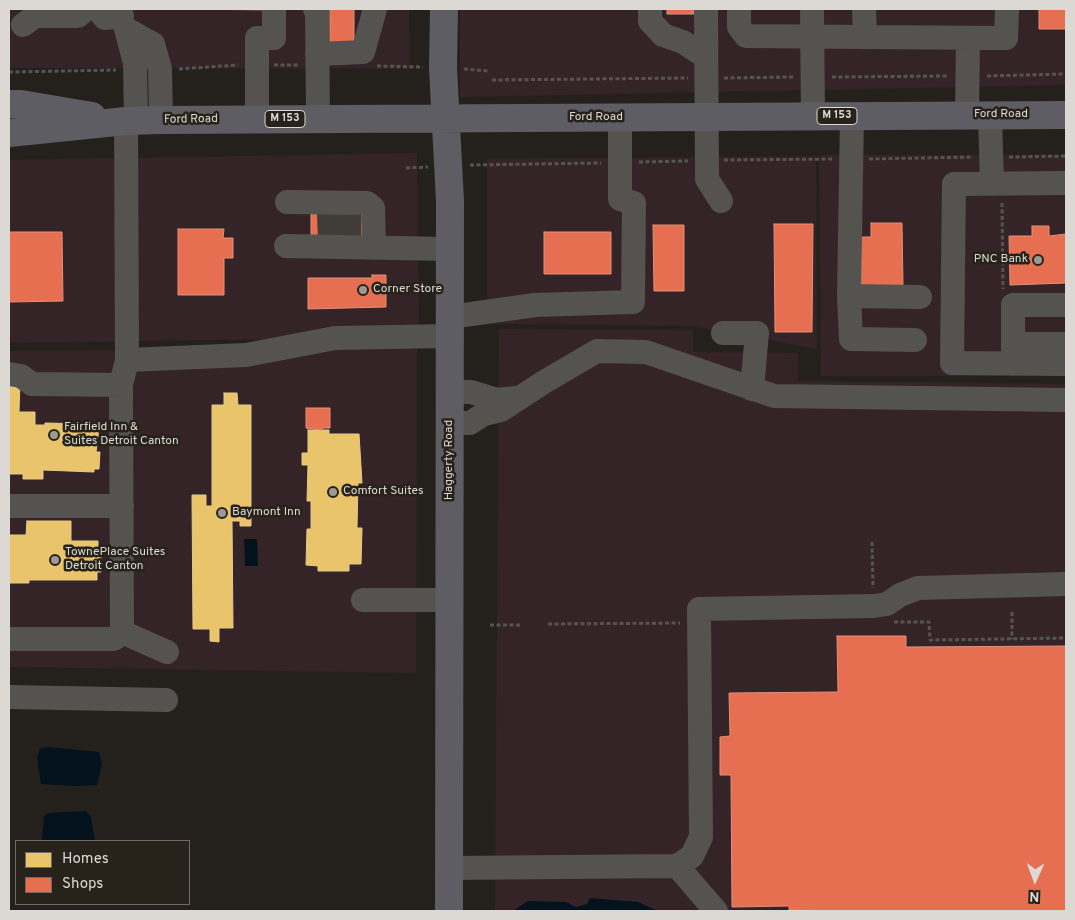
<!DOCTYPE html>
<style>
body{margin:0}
#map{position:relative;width:1075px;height:920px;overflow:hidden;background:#24211d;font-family:Overpass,sans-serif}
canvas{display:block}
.frame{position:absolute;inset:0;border:10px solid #dcd9d4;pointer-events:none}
.legend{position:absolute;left:15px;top:840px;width:175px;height:65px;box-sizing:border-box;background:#27221a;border:1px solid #6f6b64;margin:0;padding:6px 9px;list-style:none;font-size:15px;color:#dcd9d4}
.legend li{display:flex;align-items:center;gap:10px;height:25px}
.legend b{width:25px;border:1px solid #6f6b64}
.north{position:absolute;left:1010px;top:855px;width:50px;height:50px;-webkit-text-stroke:4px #27221a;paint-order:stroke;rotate:182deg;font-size:14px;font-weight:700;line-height:20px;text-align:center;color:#dcd9d4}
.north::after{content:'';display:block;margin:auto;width:18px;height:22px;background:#dcd9d4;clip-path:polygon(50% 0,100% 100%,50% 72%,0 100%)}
</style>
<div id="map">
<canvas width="1075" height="920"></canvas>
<div class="frame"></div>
<ul class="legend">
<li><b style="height:14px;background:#e9c46a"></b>Homes</li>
<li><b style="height:14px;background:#e76f51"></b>Shops</li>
</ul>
<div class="north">N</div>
</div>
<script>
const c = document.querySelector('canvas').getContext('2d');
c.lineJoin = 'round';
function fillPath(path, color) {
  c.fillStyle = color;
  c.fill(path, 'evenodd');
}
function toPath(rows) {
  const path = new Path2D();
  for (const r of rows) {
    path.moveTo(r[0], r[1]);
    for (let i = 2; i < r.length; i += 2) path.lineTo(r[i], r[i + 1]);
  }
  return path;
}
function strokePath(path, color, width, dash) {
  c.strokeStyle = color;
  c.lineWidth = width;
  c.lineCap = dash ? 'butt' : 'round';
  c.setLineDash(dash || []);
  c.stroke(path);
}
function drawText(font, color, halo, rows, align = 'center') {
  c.font = font + ' Overpass,sans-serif';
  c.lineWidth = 5;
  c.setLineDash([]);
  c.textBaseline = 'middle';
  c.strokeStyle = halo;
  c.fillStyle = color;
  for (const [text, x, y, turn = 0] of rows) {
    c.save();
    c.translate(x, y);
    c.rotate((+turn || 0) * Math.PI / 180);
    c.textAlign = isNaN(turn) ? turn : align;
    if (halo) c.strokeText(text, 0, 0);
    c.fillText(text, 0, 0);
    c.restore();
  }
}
fillPath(toPath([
 [9,9,409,9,410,69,9,68],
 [460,9,1066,9,1066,85,460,97],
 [417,153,419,337,9,343,9,160],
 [819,155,1066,155,1066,376,821,376],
 [816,156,817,349,694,326,487,324,487,159],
 [499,329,693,330,693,352,798,353,798,381,1066,384,1066,911,495,911],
 [417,349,416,673,9,667,9,351]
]), '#342427');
fillPath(toPath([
 [244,539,257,539,258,566,245,566],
 [47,747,99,752,102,764,97,785,73,786,41,784,37,757,40,749],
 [86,811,91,817,95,841,42,841,44,816,48,813],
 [590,898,638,902,658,911,513,911,528,901,566,902,576,907,587,904]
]), '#03121c');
const homes = toPath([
 [9,381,20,381,19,412,35,412,35,425,45,425,45,423,93,424,93,428,99,428,96,452,100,452,99,469,94,469,94,472,43,470,43,467,43,479,23,479,23,474,9,474,9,381],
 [224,393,237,393,238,405,251,405,251,526,240,526,240,521,232,521,233,628,219,628,219,642,210,641,210,629,193,629,192,495,206,495,206,506,212,506,212,405,224,405,224,393],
 [308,430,329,430,329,434,359,434,362,483,358,483,357,528,362,528,361,564,349,564,349,571,318,571,318,566,306,565,307,529,311,529,311,501,307,501,308,465,302,465,302,453,308,453,308,430],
 [27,521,71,521,71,541,98,541,98,547,101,547,101,572,97,572,97,580,29,580,29,583,9,583,9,535,26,535,27,521]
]);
fillPath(homes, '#e9c46a');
strokePath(homes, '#e5ca8a', 1);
const shops = toPath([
 [194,9,271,9,271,10,194,9],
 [330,9,354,9,354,51,330,51,330,9],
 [667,9,694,9,694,14,667,14,667,9],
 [1039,9,1066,9,1066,29,1039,29,1039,9],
 [311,213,367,214,367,242,311,241,311,213],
 [871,223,902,223,903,286,861,287,861,237,871,237,871,223],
 [774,224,813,224,812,332,775,332,774,224],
 [653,225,684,225,684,291,654,291,653,225],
 [1032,226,1049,226,1049,236,1066,234,1066,283,1010,285,1009,236,1032,236,1032,226],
 [178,229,224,229,223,238,233,238,233,258,224,258,224,295,178,295,178,229],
 [9,232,62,232,63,301,9,302,9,232],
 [544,232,611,232,611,274,544,274,544,232],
 [372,275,386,275,386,307,308,309,308,278,372,278,372,275],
 [306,408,330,408,330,428,322,428,322,430,306,428,306,408],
 [837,636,906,636,906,647,1066,646,1066,911,843,911,789,910,789,906,732,907,731,775,720,775,720,737,730,736,729,693,838,692,837,636]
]);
fillPath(shops, '#e76f51');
strokePath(shops, '#e48f78', 1);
strokePath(toPath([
 [329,213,330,241],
 [349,213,349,241]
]), '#403d38', 24, [24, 12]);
strokePath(toPath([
 [274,65,298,65],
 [377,66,423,67],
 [179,69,238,65],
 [464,69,488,71],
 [9,72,116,70],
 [987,76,1066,74],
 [832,77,948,76],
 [724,78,793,77],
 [492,80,688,78],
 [1009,157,1066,156],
 [869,159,973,157],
 [724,160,833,159],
 [639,162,688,161],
 [470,165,601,163],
 [406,168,428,167],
 [1002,203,1003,289],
 [872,542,873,588],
 [1012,612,1012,639],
 [894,622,929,622,930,640,1066,638],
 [548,624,680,623],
 [490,625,522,625]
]), '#555451', 3, [4, 2.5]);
strokePath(toPath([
 [97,9,105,18,122,16],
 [315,9,317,10,318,118],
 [650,9,650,21,663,35,683,42,706,57],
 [706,9,707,179,721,201],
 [739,9,739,27,746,36,865,37],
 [812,9,813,116],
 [864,9,865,37,1006,38,1007,9],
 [23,25,35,16,78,16,86,9],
 [317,54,363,52,375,9],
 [990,114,992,184],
 [967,115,968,38],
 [852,116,849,296,851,339,915,340],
 [257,119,257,38,274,38,274,9],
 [136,120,135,63,126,29,153,44,160,69,161,120],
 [126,121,127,360,246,355,335,338,450,336],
 [1066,183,954,184,952,363,1066,364],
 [287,202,367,203,373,208,374,248],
 [286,246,450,249],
 [849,296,920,297],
 [450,317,535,305,633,302,634,203,620,199,620,118],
 [723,333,757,333,752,389],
 [1013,344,1066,344],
 [1013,364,1013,305,1066,305],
 [9,374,21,376,32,384,121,385],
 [450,392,471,392,497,400,516,398],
 [450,423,470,423,484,414,501,410,544,382,597,351,646,352,774,396,1066,400],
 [9,506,122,506],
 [363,600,449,600],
 [122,632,167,652],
 [9,639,114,639,122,632,121,385,127,360],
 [9,697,166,700],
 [677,866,716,911],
 [449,868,677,866,692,856,701,837,699,609,874,606,887,604,900,595,918,588,1066,584]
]), '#55534f', 24);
strokePath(toPath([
 [444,9,443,68,450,201,449,911],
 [9,104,21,104,92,116],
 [9,133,126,121,161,120,1066,115]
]), '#5d5d63', 28);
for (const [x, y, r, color] of [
 [1038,260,5,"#9c9994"],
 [363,290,5,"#9c9994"],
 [54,435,5,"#9c9994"],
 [333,492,5,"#9c9994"],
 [222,513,5,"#9c9994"],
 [55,560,5,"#9c9994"]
]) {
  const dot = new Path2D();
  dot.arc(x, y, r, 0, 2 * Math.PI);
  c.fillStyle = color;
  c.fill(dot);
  strokePath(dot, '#27221a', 2);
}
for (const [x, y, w] of [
 [837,116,40],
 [285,119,40]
]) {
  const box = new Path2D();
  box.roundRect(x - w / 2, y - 8.5, w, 17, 4);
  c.fillStyle = '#27221a';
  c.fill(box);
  strokePath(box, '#dcd9d4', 1);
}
drawText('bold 11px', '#dcd9d4', null, [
 ["M 153",837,116],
 ["M 153",285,119]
]);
drawText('12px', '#dcd9d4', '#27221a', [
 ["Ford Road",1001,115],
 ["Ford Road",596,118],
 ["Ford Road",191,120,-1],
 ["Haggerty Road",450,460,-90]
]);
drawText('12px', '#dcd9d4', '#27221a', [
 ["PNC Bank",1028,260,"right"],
 ["Corner Store",373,290],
 ["Fairfield Inn &",64,428],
 ["Suites Detroit Canton",64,442],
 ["Comfort Suites",343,492],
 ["Baymont Inn",232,513],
 ["TownePlace Suites",65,553],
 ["Detroit Canton",65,567]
], 'left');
</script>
